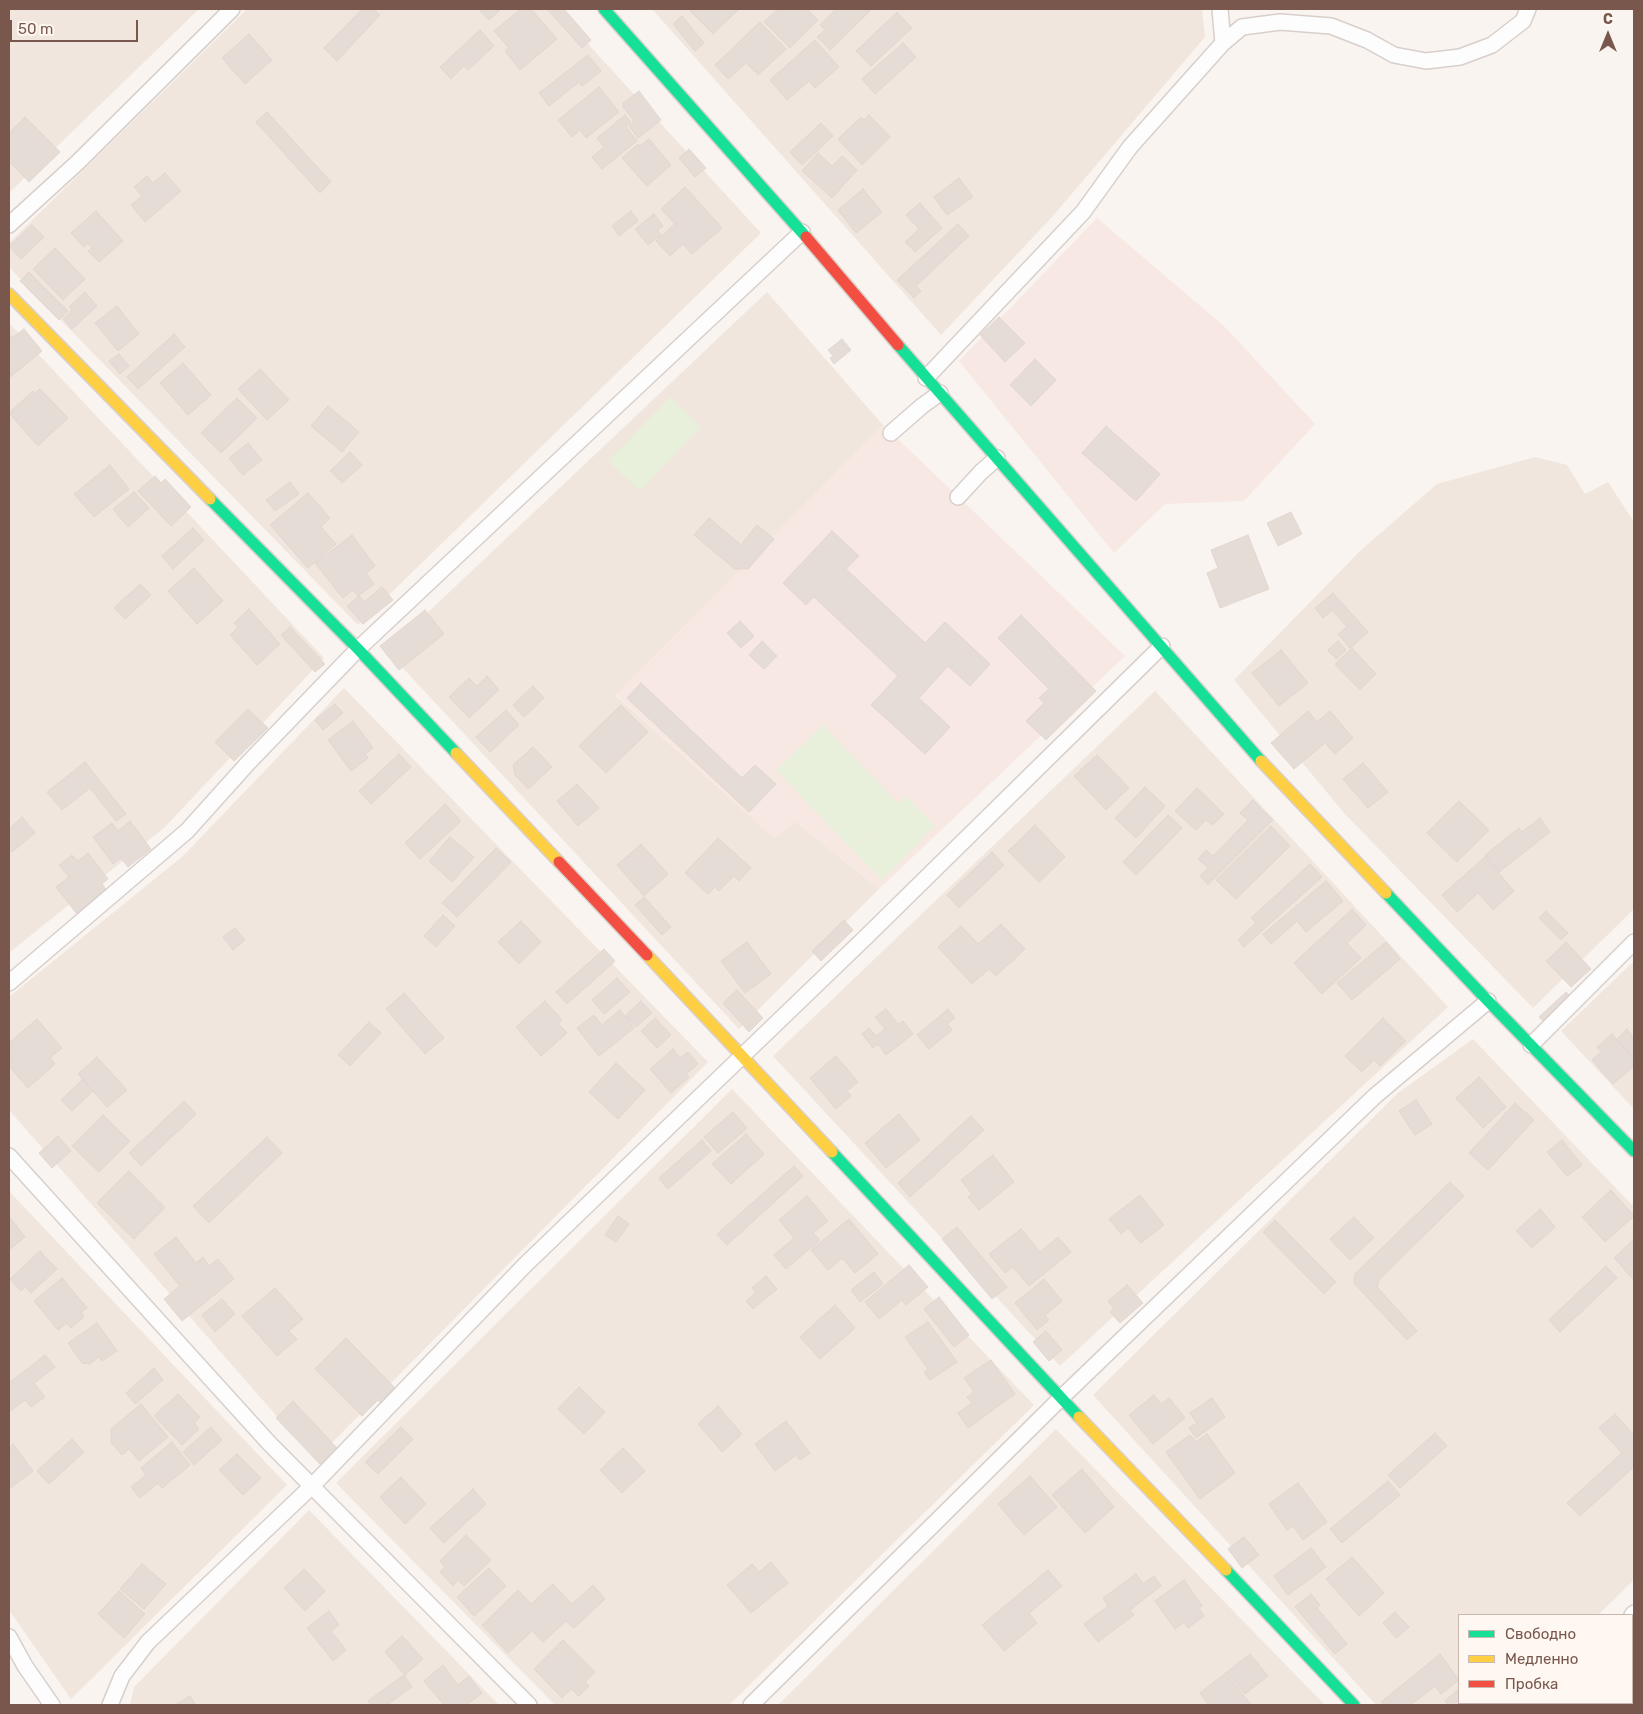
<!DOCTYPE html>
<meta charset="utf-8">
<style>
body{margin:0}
#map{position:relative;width:1643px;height:1714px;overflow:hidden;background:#f9f4ef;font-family:Rubik,sans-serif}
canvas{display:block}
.frame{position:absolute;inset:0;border:10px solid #79574d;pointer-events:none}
.legend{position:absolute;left:1458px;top:1614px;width:175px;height:90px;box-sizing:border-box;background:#fff8f2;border:1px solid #c9b8b0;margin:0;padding:6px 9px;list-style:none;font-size:15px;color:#79574d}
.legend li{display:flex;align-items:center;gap:10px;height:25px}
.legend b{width:25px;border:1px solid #c9b8b0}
.north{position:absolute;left:1583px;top:10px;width:50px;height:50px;-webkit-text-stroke:4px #fff8f2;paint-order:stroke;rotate:0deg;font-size:14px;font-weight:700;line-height:20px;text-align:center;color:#79574d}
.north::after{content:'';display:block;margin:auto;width:18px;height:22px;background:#79574d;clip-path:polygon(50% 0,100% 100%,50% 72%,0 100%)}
.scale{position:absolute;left:10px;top:20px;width:128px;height:22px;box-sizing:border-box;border:2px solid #79574d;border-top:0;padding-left:6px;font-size:15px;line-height:18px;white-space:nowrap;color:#79574d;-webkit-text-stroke:4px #fff8f2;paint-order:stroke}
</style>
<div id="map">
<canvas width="1643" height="1714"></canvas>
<div class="frame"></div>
<ul class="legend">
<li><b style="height:6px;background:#16e098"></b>Свободно</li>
<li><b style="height:6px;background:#ffcf43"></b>Медленно</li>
<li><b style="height:6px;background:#f24e42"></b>Пробка</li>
</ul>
<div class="north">С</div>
<div class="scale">50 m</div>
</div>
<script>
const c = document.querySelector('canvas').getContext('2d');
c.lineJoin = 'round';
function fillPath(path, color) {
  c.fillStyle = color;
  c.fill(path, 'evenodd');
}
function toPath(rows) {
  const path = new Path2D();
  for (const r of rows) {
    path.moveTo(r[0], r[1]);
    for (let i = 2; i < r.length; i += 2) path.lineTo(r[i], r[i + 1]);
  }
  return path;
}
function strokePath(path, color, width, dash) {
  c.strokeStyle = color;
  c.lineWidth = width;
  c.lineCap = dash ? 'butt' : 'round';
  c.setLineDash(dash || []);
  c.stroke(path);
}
fillPath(toPath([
 [9,9,199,9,9,193],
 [247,9,556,9,761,233,358,625,9,267,9,243],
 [652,9,1202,9,1205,37,1053,216,941,335],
 [767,292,883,425,616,696,775,838,795,821,879,889,739,1029,387,651],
 [9,323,324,658,165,827,9,953],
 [1535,457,1567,465,1585,494,1608,482,1634,522,1634,909,1533,1008,1344,813,1234,680,1360,551,1437,484],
 [344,688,708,1062,315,1460,9,1110,9,997,183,856],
 [1155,691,1448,1007,1060,1366,773,1056],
 [1634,961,1634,1109,1561,1031],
 [1473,1039,1634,1207,1634,1580,1598,1615,1459,1615,1459,1703,1509,1703,1507,1705,1376,1705,1093,1395,1398,1093],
 [732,1089,1034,1405,729,1705,555,1705,336,1483],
 [9,1191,287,1485,71,1699,9,1610],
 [1056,1429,1325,1705,778,1705],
 [309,1510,499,1705,130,1705,134,1687],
 [1634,1633,1634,1705,1560,1705,1563,1703,1632,1703,1632,1636]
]), '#f1e6dd');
fillPath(toPath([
 [1097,218,1225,327,1315,424,1244,501,1165,504,1114,553,959,361],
 [883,425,1125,656,879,889,795,821,775,839,616,695]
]), '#f8e8e3');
fillPath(toPath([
 [670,397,701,427,640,491,608,461],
 [823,725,898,803,906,796,935,826,882,880,852,850,873,828,851,849,776,770]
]), '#e8efda');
const building = toPath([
 [362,9,374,9,380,15,337,61,324,48,362,9],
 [478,9,501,9,489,20,478,9],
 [521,9,531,9,557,39,520,70,505,51,509,48,494,31,521,9],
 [547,9,564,9,591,40,582,48,547,9],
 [692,9,739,9,713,34,690,11,692,9],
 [778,9,807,9,818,20,790,48,764,22,778,9],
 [836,9,869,9,871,10,830,50,817,37,825,30,820,25,836,9],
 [897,12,912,28,871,66,856,51,897,12],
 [682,16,704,43,695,51,673,24,682,16],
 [760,22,786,49,758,75,746,63,728,79,715,65,760,22],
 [480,30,494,46,468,70,464,66,451,79,440,67,480,30],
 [249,34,272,60,245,84,222,58,249,34],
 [815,40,839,67,815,88,809,81,787,100,770,80,815,40],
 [903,43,916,57,875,94,862,79,903,43],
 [588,55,601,71,582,86,579,82,549,106,539,93,588,55],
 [599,87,619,112,586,138,580,130,572,137,558,120,599,87],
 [639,91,661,120,638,138,629,126,634,121,623,107,623,103,639,91],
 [267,112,331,182,320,193,256,122,267,112],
 [625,115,631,122,626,127,637,141,602,169,592,157,604,147,597,138,625,115],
 [869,115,890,137,862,165,838,139,861,117,864,120,869,115],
 [25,117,60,152,29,182,9,161,9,133,25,117],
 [821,123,833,136,802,165,790,152,821,123],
 [649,139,671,165,647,186,622,158,638,144,640,146,649,139],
 [689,149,706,168,695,177,679,158,689,149],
 [818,153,832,166,842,156,857,170,832,198,802,171,818,153],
 [165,173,181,191,145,222,131,205,142,196,134,187,147,176,153,183,165,173],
 [959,178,973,197,947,215,934,197,959,178],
 [685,187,722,228,692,254,683,244,670,256,656,241,675,224,661,209,685,187],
 [863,189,882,212,856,233,838,210,863,189],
 [920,203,942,228,915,252,905,242,919,229,906,215,920,203],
 [96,211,123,241,99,262,88,251,92,248,88,243,84,247,71,233,96,211],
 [631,211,638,221,619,236,612,226,631,211],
 [654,214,663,226,657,230,661,235,648,245,635,229,654,214],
 [958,224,969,236,916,286,921,291,914,298,897,280,958,224],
 [32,225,44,237,21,259,9,246,32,225],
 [55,248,85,279,63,300,33,269,55,248],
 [29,272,68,311,59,320,20,281,29,272],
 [85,292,97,306,72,329,63,319,72,310,69,307,85,292],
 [117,306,139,334,118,351,95,323,117,306],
 [999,317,1025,343,1005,362,980,335,999,317],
 [24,329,42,351,9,378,9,334,12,338,24,329],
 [174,334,185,347,138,389,127,377,174,334],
 [842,339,851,350,834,364,830,358,833,356,828,350,842,339],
 [119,354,129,366,120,374,109,361,119,354],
 [1035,359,1056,380,1031,406,1010,385,1035,359],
 [183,363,211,395,188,415,160,383,183,363],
 [260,369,289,400,267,420,238,389,260,369],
 [40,389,68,418,38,446,9,413,33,391,35,393,40,389],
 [237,398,257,418,221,453,201,433,237,398],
 [328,406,359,432,342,452,311,426,328,406],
 [1106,426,1160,474,1136,501,1082,453,1106,426],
 [248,443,262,460,243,475,229,458,248,443],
 [350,452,362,465,342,483,330,471,350,452],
 [110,465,129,489,94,517,74,494,110,465],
 [155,476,161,483,165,479,191,507,171,526,138,491,155,476],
 [290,482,299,494,275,511,266,500,290,482],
 [134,492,149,508,128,527,113,509,134,492],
 [308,493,330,518,321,527,336,544,308,568,270,525,308,493],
 [1291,512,1302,534,1278,546,1267,523,1291,512],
 [709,518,741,545,757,525,774,539,748,569,735,569,694,535,709,518],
 [193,528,204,540,173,569,162,556,193,528],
 [832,531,859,556,846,569,925,643,945,622,990,664,970,686,948,666,919,698,950,727,925,754,871,705,898,676,814,597,806,605,783,583,832,531],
 [352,535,375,566,366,573,374,584,358,596,353,590,343,598,315,563,352,535],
 [1248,535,1269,589,1220,608,1207,573,1218,568,1211,550,1248,535],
 [194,568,223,601,197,624,168,591,194,568],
 [140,584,151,595,125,619,114,608,140,584],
 [382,587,393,600,363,624,347,606,359,596,364,602,382,587],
 [1333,593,1368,632,1350,648,1338,634,1347,627,1332,610,1323,618,1315,608,1333,593],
 [249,609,280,644,257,665,230,635,238,627,234,623,249,609],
 [425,610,444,634,399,670,380,646,425,610],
 [1021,615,1096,691,1046,740,1026,721,1044,703,1039,698,1049,689,998,638,1021,615],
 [740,621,754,636,741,648,727,633,740,621],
 [290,627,325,664,315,672,281,635,290,627],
 [762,641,777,656,764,669,749,655,762,641],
 [1338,641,1346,650,1336,659,1328,650,1338,641],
 [1352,648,1376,674,1360,690,1335,664,1352,648],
 [1281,650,1308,683,1279,706,1252,673,1281,650],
 [487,676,499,690,469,718,449,697,469,678,477,686,487,676],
 [641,683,742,778,755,765,776,784,749,812,627,698,641,683],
 [533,686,544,698,524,717,513,705,533,686],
 [335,704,343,713,323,730,315,720,335,704],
 [621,705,648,732,606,773,579,746,621,705],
 [248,709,268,728,234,761,215,742,248,709],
 [506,710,519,725,490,752,476,737,506,710],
 [1308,711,1317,722,1330,711,1353,738,1335,754,1325,743,1294,769,1271,743,1308,711],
 [353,721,373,748,365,754,368,758,351,771,328,740,353,721],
 [533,747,552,767,528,789,515,775,513,765,533,747],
 [399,754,411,767,371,804,359,791,399,754],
 [1097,755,1129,788,1106,810,1074,776,1097,755],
 [85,762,126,814,116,821,90,788,62,810,47,792,85,762],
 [1363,763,1388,792,1368,808,1343,779,1363,763],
 [577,784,599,808,578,826,557,801,577,784],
 [1145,787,1165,806,1136,838,1115,818,1145,787],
 [1197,788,1224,814,1213,825,1206,820,1196,830,1175,811,1197,788],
 [1253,800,1273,820,1208,885,1200,876,1208,868,1198,859,1206,850,1213,856,1248,820,1240,813,1253,800],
 [1459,801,1489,830,1457,862,1427,833,1459,801],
 [445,804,461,821,420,859,405,843,445,804],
 [1168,815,1182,828,1136,875,1123,862,1168,815],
 [22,817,35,833,12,852,9,849,9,829,22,817],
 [1540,818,1550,832,1499,872,1485,855,1519,828,1522,832,1540,818],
 [130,821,151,849,128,867,121,858,113,864,93,837,112,823,118,831,130,821],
 [1035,825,1065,857,1039,882,1008,851,1035,825],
 [1271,826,1290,846,1236,899,1216,880,1271,826],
 [450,837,474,857,452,882,429,861,450,837],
 [718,838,751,868,739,881,734,876,719,891,715,887,708,894,685,873,718,838],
 [641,844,668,874,644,896,617,865,641,844],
 [496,848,511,862,457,917,442,903,496,848],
 [992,852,1004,865,959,908,947,895,992,852],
 [88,853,108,879,102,884,107,891,77,914,56,887,69,877,59,865,72,855,78,861,88,853],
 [1485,857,1514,891,1493,910,1478,893,1457,912,1442,895,1485,857],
 [1310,864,1322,877,1244,947,1238,940,1256,923,1251,918,1310,864],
 [1326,881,1343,901,1306,932,1297,921,1271,944,1263,934,1326,881],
 [644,897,671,927,662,935,635,905,644,897],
 [1352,909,1366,925,1347,943,1361,958,1322,994,1294,963,1352,909],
 [1546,911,1568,933,1561,940,1539,918,1546,911],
 [443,915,455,926,436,947,424,936,443,915],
 [844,920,853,930,821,961,812,951,844,920],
 [521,921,541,942,519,964,498,942,521,921],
 [1001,924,1025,949,996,976,989,969,972,984,938,947,961,926,978,944,1001,924],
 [235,928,245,940,233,950,223,937,235,928],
 [747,942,771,974,745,993,721,961,747,942],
 [1386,942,1400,959,1352,1000,1337,983,1386,942],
 [1566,942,1591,969,1571,987,1546,961,1566,942],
 [604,949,615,961,567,1004,556,992,604,949],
 [617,978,630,992,604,1014,592,1000,617,978],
 [737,990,763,1018,749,1032,723,1003,737,990],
 [1566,992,1573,999,1546,1024,1539,1017,1566,992],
 [404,993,444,1038,425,1054,386,1009,404,993],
 [545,1001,562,1020,558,1023,567,1033,541,1056,516,1027,545,1001],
 [641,1001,652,1013,636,1027,625,1016,641,1001],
 [886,1009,898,1024,903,1021,913,1034,886,1055,878,1044,873,1048,862,1034,869,1028,876,1036,885,1029,875,1017,886,1009],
 [948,1009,955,1018,947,1024,952,1030,929,1049,917,1035,948,1009],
 [620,1010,634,1028,599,1056,577,1028,594,1015,602,1025,620,1010],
 [655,1018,671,1035,657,1048,641,1031,655,1018],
 [1383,1018,1406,1041,1380,1066,1374,1060,1362,1072,1345,1056,1383,1018],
 [37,1019,62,1048,50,1058,55,1064,28,1088,9,1066,9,1059,11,1057,9,1054,9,1043,37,1019],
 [369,1022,381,1033,350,1066,338,1055,369,1022],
 [1627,1029,1634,1038,1634,1059,1617,1039,1627,1029],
 [1612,1034,1634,1060,1634,1066,1613,1084,1592,1060,1601,1052,1597,1047,1612,1034],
 [673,1049,680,1058,688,1052,698,1064,686,1074,689,1077,671,1093,650,1069,673,1049],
 [836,1056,858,1082,847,1091,851,1096,836,1109,810,1078,836,1056],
 [97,1057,127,1090,107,1107,78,1074,97,1057],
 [616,1063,645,1090,618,1119,589,1092,616,1063],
 [1479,1077,1506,1107,1483,1128,1456,1098,1479,1077],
 [82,1080,93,1091,72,1111,61,1100,82,1080],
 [1416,1100,1432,1124,1415,1135,1399,1111,1416,1100],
 [184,1101,196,1114,141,1166,129,1153,184,1101],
 [1515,1103,1534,1120,1488,1170,1469,1153,1515,1103],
 [733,1112,747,1128,718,1153,704,1137,733,1112],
 [899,1114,920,1140,886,1168,865,1143,899,1114],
 [103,1115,130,1141,99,1172,72,1146,103,1115],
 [971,1116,984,1130,910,1197,898,1183,971,1116],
 [746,1134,764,1154,731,1184,712,1164,746,1134],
 [58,1136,71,1151,52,1168,39,1153,58,1136],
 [267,1137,282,1153,209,1223,193,1206,267,1137],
 [702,1140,711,1151,668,1189,659,1178,702,1140],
 [1562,1140,1582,1165,1567,1176,1547,1152,1562,1140],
 [993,1155,1014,1182,979,1210,968,1197,972,1194,961,1180,993,1155],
 [794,1166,803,1176,727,1245,717,1234,794,1166],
 [129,1171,165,1208,134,1239,97,1203,129,1171],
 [1450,1182,1464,1196,1379,1280,1377,1287,1417,1331,1407,1340,1354,1283,1355,1274,1450,1182],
 [1611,1190,1634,1216,1605,1242,1582,1217,1611,1190],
 [1140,1195,1164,1225,1141,1243,1128,1228,1121,1234,1109,1219,1140,1195],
 [807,1196,828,1221,813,1233,820,1240,786,1269,774,1255,794,1238,779,1220,807,1196],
 [1540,1209,1555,1227,1532,1248,1516,1231,1540,1209],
 [9,1216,25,1237,9,1250,9,1216],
 [618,1216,629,1224,616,1242,605,1235,618,1216],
 [1354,1217,1374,1238,1350,1260,1330,1239,1354,1217],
 [849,1219,878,1254,855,1273,842,1258,828,1270,811,1250,849,1219],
 [1275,1220,1336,1282,1324,1294,1263,1232,1275,1220],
 [957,1227,1007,1287,992,1299,942,1239,957,1227],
 [1021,1229,1040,1252,1058,1237,1071,1252,1029,1286,1013,1267,1005,1273,989,1254,1021,1229],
 [176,1237,196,1263,203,1257,209,1266,218,1259,234,1279,182,1321,164,1299,180,1286,154,1254,176,1237],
 [1634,1239,1634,1278,1633,1279,1614,1258,1634,1239],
 [40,1251,57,1269,31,1293,25,1287,21,1291,10,1279,40,1251],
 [909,1265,928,1287,906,1305,902,1300,879,1319,865,1302,909,1265],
 [1606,1266,1617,1278,1560,1332,1549,1320,1606,1266],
 [874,1272,883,1284,860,1302,851,1290,874,1272],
 [766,1276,777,1289,753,1309,746,1301,756,1292,752,1288,766,1276],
 [62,1278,87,1308,81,1312,84,1317,71,1328,67,1323,58,1330,34,1301,62,1278],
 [1044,1279,1062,1301,1045,1315,1049,1320,1037,1330,1015,1303,1044,1279],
 [1127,1285,1143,1303,1120,1323,1110,1312,1114,1308,1108,1301,1127,1285],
 [275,1288,303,1319,289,1331,297,1339,277,1356,242,1316,275,1288],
 [939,1297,969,1335,954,1347,924,1309,939,1297],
 [222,1299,235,1314,215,1332,202,1315,222,1299],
 [835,1305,855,1328,820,1359,800,1337,835,1305],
 [928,1322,957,1362,930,1380,924,1372,928,1369,905,1337,928,1322],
 [97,1323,117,1351,102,1361,99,1357,90,1364,82,1363,68,1343,97,1323],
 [1046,1331,1062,1350,1049,1361,1033,1342,1046,1331],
 [346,1338,397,1390,382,1405,378,1400,362,1416,315,1369,346,1338],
 [45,1355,55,1367,34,1383,45,1397,31,1407,25,1400,9,1412,9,1383,45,1355],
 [991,1360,1015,1394,968,1428,958,1413,972,1403,967,1397,974,1392,964,1378,991,1360],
 [154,1368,163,1380,135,1404,126,1393,154,1368],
 [579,1387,605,1412,584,1434,558,1409,579,1387],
 [178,1394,200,1417,194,1423,199,1429,182,1445,154,1416,178,1394],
 [1154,1395,1161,1404,1169,1398,1185,1418,1153,1444,1129,1415,1154,1395],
 [1212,1398,1225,1417,1196,1438,1189,1428,1197,1423,1190,1413,1212,1398],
 [293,1401,337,1448,320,1464,276,1418,293,1401],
 [141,1404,168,1437,139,1461,129,1449,122,1455,111,1442,111,1429,141,1404],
 [718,1406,742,1434,722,1452,698,1424,718,1406],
 [1615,1414,1634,1435,1634,1467,1580,1516,1567,1503,1622,1453,1599,1428,1615,1414],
 [786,1421,810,1453,800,1460,796,1455,775,1471,755,1444,786,1421],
 [211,1427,222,1440,194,1465,183,1452,211,1427],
 [401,1427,413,1439,378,1474,365,1462,401,1427],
 [1435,1433,1447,1446,1400,1488,1388,1475,1435,1433],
 [1207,1434,1235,1473,1200,1499,1166,1452,1190,1435,1196,1442,1207,1434],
 [72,1439,84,1452,49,1484,37,1471,72,1439],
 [172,1442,190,1465,162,1488,158,1483,140,1498,131,1487,146,1475,141,1468,172,1442],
 [13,1444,33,1471,9,1489,9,1448,13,1444],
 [623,1448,645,1471,622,1493,600,1470,623,1448],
 [237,1454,261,1478,243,1495,219,1470,237,1454],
 [1082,1469,1114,1507,1085,1533,1052,1495,1082,1469],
 [1030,1476,1057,1507,1024,1535,998,1504,1030,1476],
 [401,1477,426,1504,405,1524,380,1497,401,1477],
 [1388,1481,1400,1495,1342,1543,1330,1529,1388,1481],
 [1298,1483,1327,1522,1303,1540,1293,1526,1287,1530,1269,1504,1298,1483],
 [473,1489,486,1504,444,1543,430,1528,473,1489],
 [466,1535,491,1560,464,1586,458,1580,453,1586,440,1572,445,1567,440,1561,466,1535],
 [1244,1537,1259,1555,1242,1568,1228,1549,1244,1537],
 [1311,1548,1326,1567,1288,1595,1274,1576,1311,1548],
 [1352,1557,1384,1593,1359,1616,1326,1579,1352,1557],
 [771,1562,788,1583,751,1613,727,1585,752,1564,759,1572,771,1562],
 [142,1564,166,1584,144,1609,120,1589,142,1564],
 [489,1568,506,1586,474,1616,457,1597,489,1568],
 [304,1569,325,1591,305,1611,284,1588,304,1569],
 [1048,1570,1062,1586,1029,1613,1037,1623,1004,1651,982,1625,1048,1570],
 [1136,1574,1143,1584,1154,1576,1161,1586,1130,1610,1134,1615,1098,1642,1084,1624,1108,1606,1103,1598,1136,1574],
 [1184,1580,1202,1606,1199,1608,1204,1616,1188,1628,1184,1622,1175,1629,1155,1601,1184,1580],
 [553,1584,572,1604,593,1585,605,1599,574,1628,566,1621,543,1642,532,1631,508,1653,482,1625,518,1590,531,1604,553,1584],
 [119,1591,145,1614,124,1638,98,1614,119,1591],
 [1311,1594,1320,1605,1317,1608,1347,1644,1335,1654,1295,1607,1311,1594],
 [329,1611,339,1625,331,1631,346,1650,333,1661,307,1628,329,1611],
 [1395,1612,1409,1627,1396,1638,1383,1623,1395,1612],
 [402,1636,423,1659,405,1675,385,1652,402,1636],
 [563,1640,595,1672,585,1682,589,1686,579,1696,571,1689,562,1698,534,1669,563,1640],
 [1250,1654,1268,1676,1245,1694,1227,1672,1250,1654],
 [1440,1654,1459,1680,1441,1694,1435,1686,1411,1705,1384,1705,1381,1702,1440,1654],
 [443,1665,458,1685,469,1676,482,1693,467,1705,444,1705,424,1681,443,1665],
 [1226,1673,1251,1705,1209,1705,1200,1693,1226,1673],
 [404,1675,412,1687,387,1705,371,1705,368,1701,404,1675],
 [1459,1689,1459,1703,1493,1703,1490,1705,1448,1705,1445,1701,1459,1689],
 [190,1696,196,1705,175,1705,190,1696]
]);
fillPath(building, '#e5dcd6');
strokePath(building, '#e2d6d1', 1);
const street = toPath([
 [1220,9,1223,43],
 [9,225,77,163,232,9],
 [926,378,1083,212,1130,147,1223,43,1242,27,1280,22,1331,26,1367,40,1394,55,1426,61,1460,57,1492,45,1523,21,1528,9],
 [891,433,922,406,940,393],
 [958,497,981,472,997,458],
 [9,983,187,831,249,762,358,649,802,232],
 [1531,1045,1634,942],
 [9,1156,269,1443,529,1705],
 [1632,1615,1634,1613],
 [9,1637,25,1666,52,1705],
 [110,1705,122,1676,148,1642,312,1486,525,1265,867,936,1162,646],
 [751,1705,1061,1398,1375,1096,1488,1001],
 [1540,1705,1543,1703]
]);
const fast = toPath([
 [604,9,806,237],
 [898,345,1261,761],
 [210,499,358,649,456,753],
 [1386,893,1488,1001,1634,1151],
 [832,1152,1079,1417],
 [1226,1570,1354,1705]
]);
const slow = toPath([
 [9,294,210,499],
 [456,753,559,862],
 [1261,761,1386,893],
 [647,955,832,1152],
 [1079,1417,1226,1570]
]);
const jam = toPath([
 [806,237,898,345],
 [559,862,647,955]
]);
strokePath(street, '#d8cfcb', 18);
strokePath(fast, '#d9cfca', 14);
strokePath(slow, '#d9cfca', 14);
strokePath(jam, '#d9cfca', 14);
strokePath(street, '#fefdfd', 15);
strokePath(fast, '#16e098', 11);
strokePath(slow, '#ffcf43', 11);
strokePath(jam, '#f24e42', 11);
</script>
